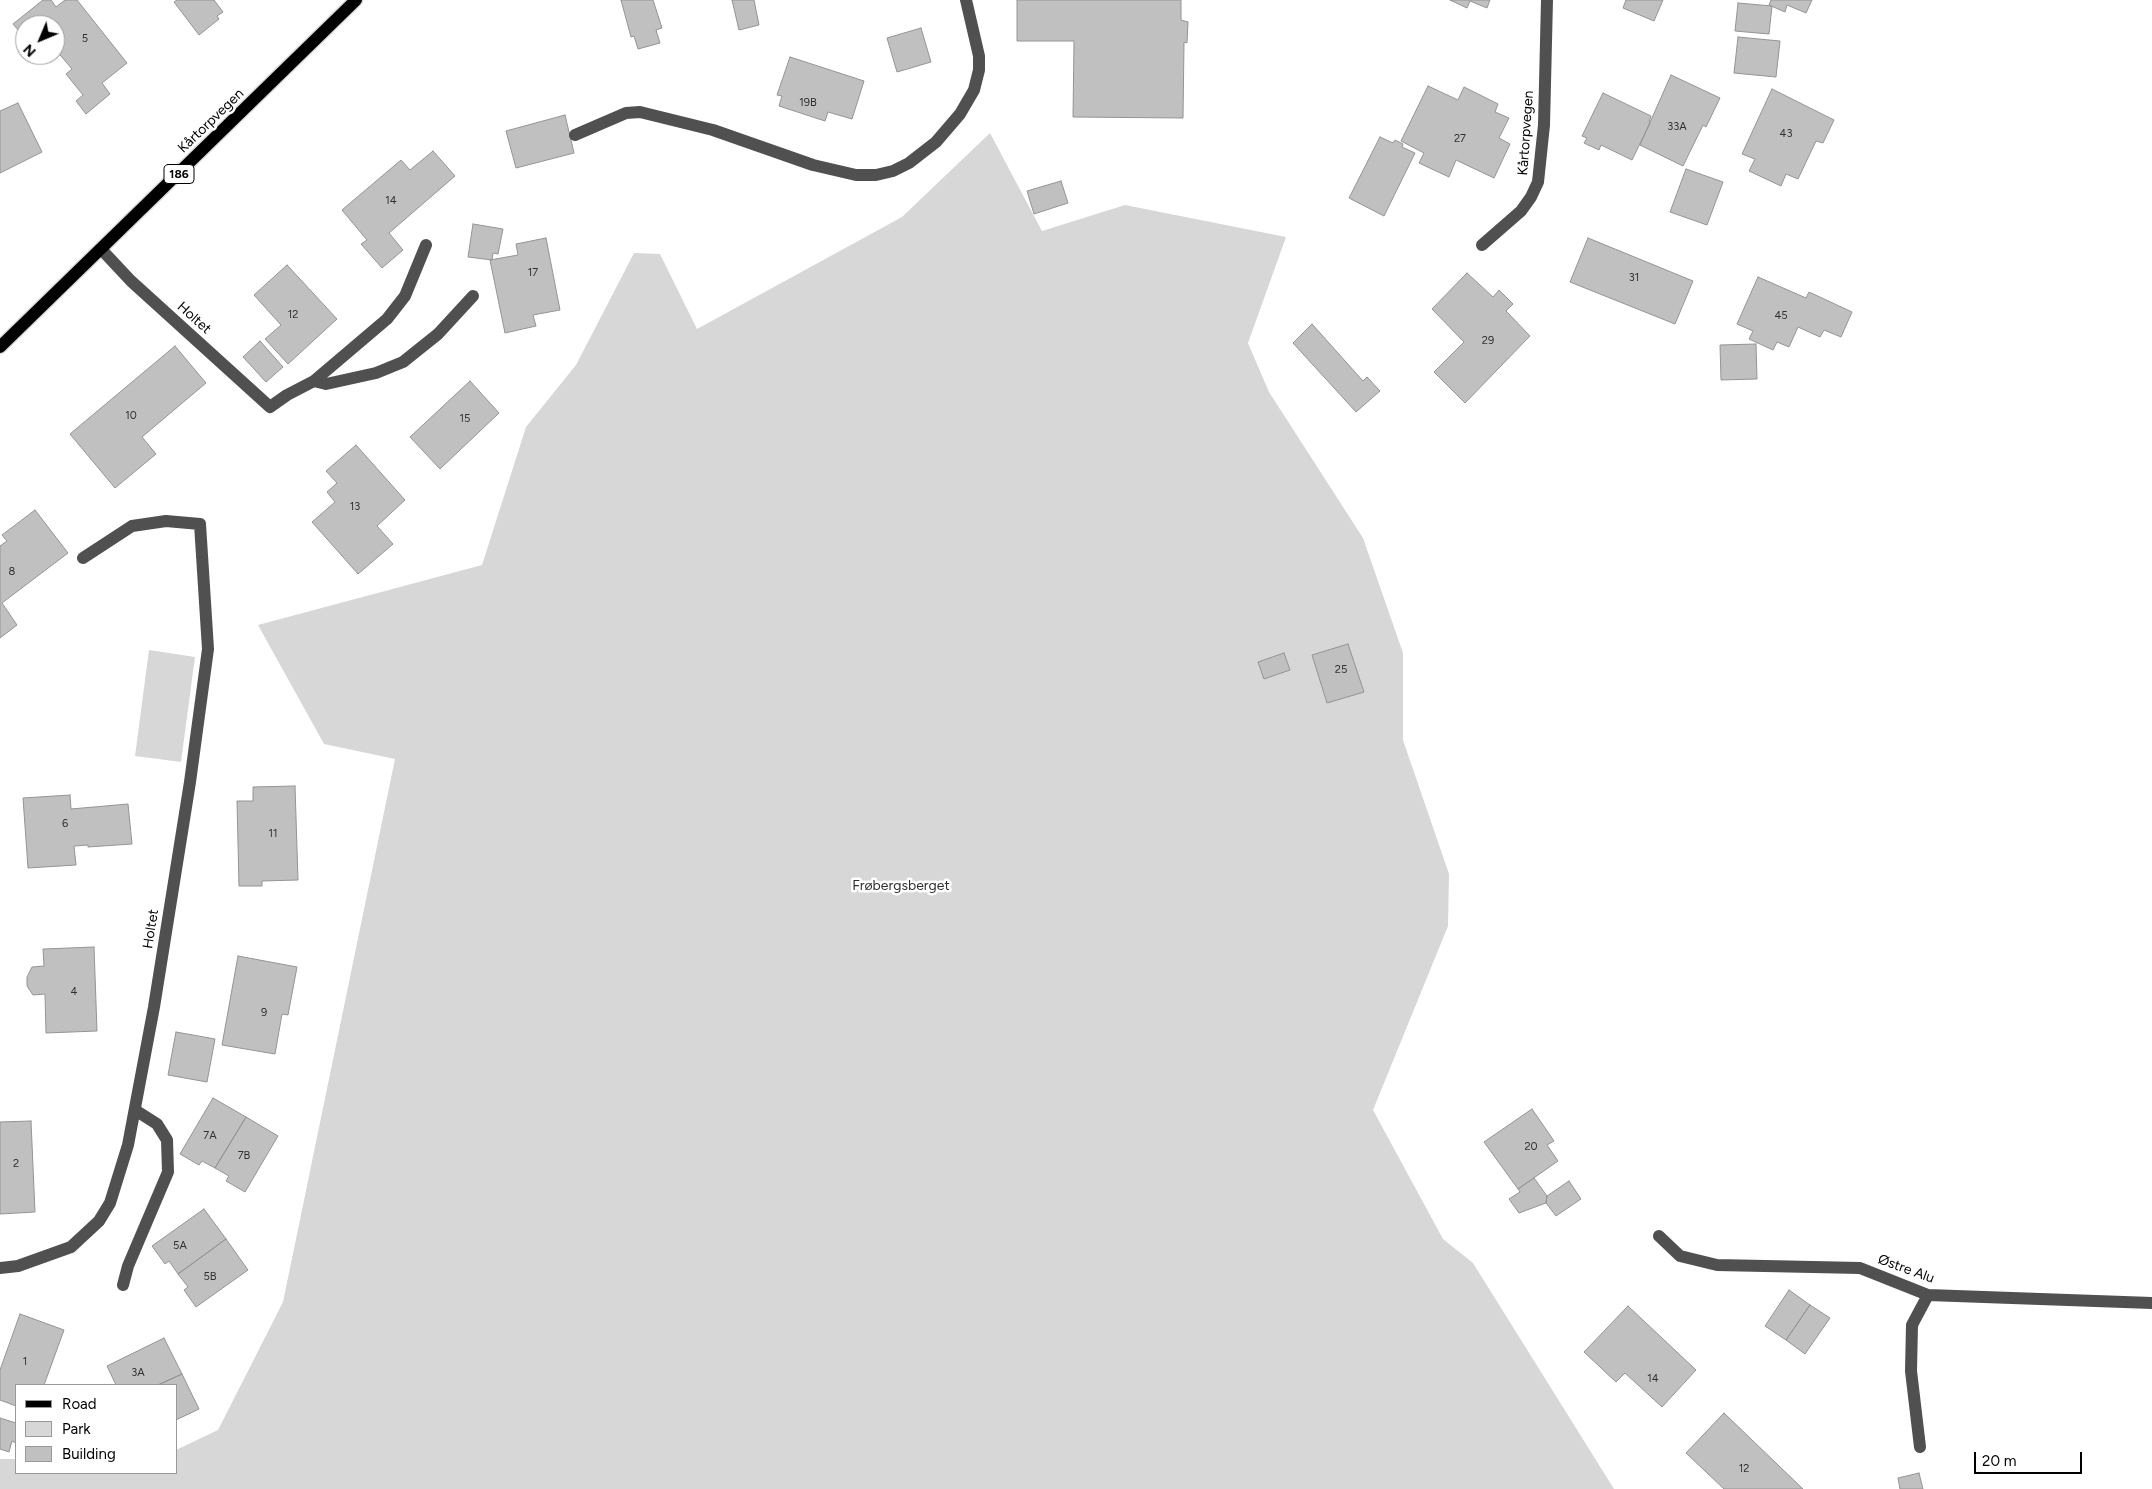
<!DOCTYPE html>
<meta charset="utf-8">
<style>
body{margin:0}
#map{position:relative;width:2152px;height:1489px;overflow:hidden;background:#fff;font-family:Figtree,sans-serif}
canvas{display:block}
.legend{position:absolute;left:15px;top:1384px;width:162px;height:90px;box-sizing:border-box;background:#fff;border:1px solid #999;margin:0;padding:6px 9px;list-style:none;font-size:15px;color:#000}
.legend li{display:flex;align-items:center;gap:10px;height:25px}
.legend b{width:25px;border:1px solid #999}
.north{position:absolute;left:15px;top:15px;width:50px;height:50px;box-sizing:border-box;background:#fff;border:1px solid #999;border-radius:50%;rotate:225deg;font-size:14px;font-weight:700;line-height:20px;text-align:center;color:#000}
.north::after{content:'';display:block;margin:auto;width:18px;height:22px;background:#000;clip-path:polygon(50% 0,100% 100%,50% 72%,0 100%)}
.scale{position:absolute;left:1974px;top:1452px;width:108px;height:22px;box-sizing:border-box;border:2px solid #000;border-top:0;padding-left:6px;font-size:15px;line-height:18px;white-space:nowrap;color:#000;-webkit-text-stroke:4px #fff;paint-order:stroke}
</style>
<div id="map">
<canvas width="2152" height="1489"></canvas>
<ul class="legend">
<li><b style="height:6px;background:#000"></b>Road</li>
<li><b style="height:14px;background:#d7d7d7"></b>Park</li>
<li><b style="height:14px;background:#c0c0c0"></b>Building</li>
</ul>
<div class="north">N</div>
<div class="scale">20 m</div>
</div>
<script>
const c = document.querySelector('canvas').getContext('2d');
c.lineJoin = 'round';
function fillPath(path, color) {
  c.fillStyle = color;
  c.fill(path, 'evenodd');
}
function toPath(rows) {
  const path = new Path2D();
  for (const r of rows) {
    path.moveTo(r[0], r[1]);
    for (let i = 2; i < r.length; i += 2) path.lineTo(r[i], r[i + 1]);
  }
  return path;
}
function strokePath(path, color, width, dash) {
  c.strokeStyle = color;
  c.lineWidth = width;
  c.lineCap = dash ? 'butt' : 'round';
  c.setLineDash(dash || []);
  c.stroke(path);
}
function drawText(font, color, halo, rows, align = 'center') {
  c.font = font + ' Figtree,sans-serif';
  c.lineWidth = 5;
  c.setLineDash([]);
  c.textBaseline = 'middle';
  c.strokeStyle = halo;
  c.fillStyle = color;
  for (const [text, x, y, turn = 0] of rows) {
    c.save();
    c.translate(x, y);
    c.rotate((+turn || 0) * Math.PI / 180);
    c.textAlign = isNaN(turn) ? turn : align;
    if (halo) c.strokeText(text, 0, 0);
    c.fillText(text, 0, 0);
    c.restore();
  }
}
fillPath(toPath([
 [990,133,1042,231,1125,205,1286,237,1248,343,1269,392,1363,538,1403,653,1403,740,1449,874,1448,926,1373,1110,1443,1239,1473,1263,1614,1489,0,1489,0,1459,16,1459,16,1473,176,1473,176,1450,218,1430,283,1302,395,759,324,744,258,625,482,565,526,427,576,365,634,253,660,254,697,329,902,217],
 [149,650,195,657,181,762,135,756]
]), '#d7d7d7');
const building = toPath([
 [43,0,51,0,56,7,65,0,77,0,127,63,102,83,110,94,86,114,76,101,83,95,66,74,72,69,55,49,55,25,25,25,25,38,13,24,43,0],
 [177,0,214,0,223,12,217,16,219,19,199,35,174,2,177,0],
 [621,0,653,0,662,28,656,30,660,43,638,49,634,36,631,37,621,0],
 [732,0,754,0,759,25,739,30,732,0],
 [1017,0,1181,0,1181,20,1188,22,1187,43,1184,42,1183,118,1073,117,1074,41,1017,41,1017,0],
 [1450,0,1490,0,1487,8,1470,1,1467,8,1450,0],
 [1626,0,1663,0,1654,21,1623,8,1626,0],
 [1771,0,1812,0,1806,13,1787,5,1785,12,1769,5,1771,0],
 [1738,3,1772,6,1769,34,1735,31,1738,3],
 [921,28,931,62,897,72,887,38,921,28],
 [1738,37,1780,41,1776,77,1734,73,1738,37],
 [790,57,864,81,852,119,828,112,825,121,779,106,782,96,777,95,790,57],
 [1671,75,1720,98,1706,127,1703,125,1683,166,1640,145,1671,75],
 [1428,86,1458,100,1464,87,1498,104,1495,112,1509,118,1499,138,1510,144,1494,178,1456,160,1449,177,1419,163,1424,153,1401,141,1428,86],
 [1772,89,1834,120,1823,143,1816,141,1798,179,1786,174,1781,186,1749,171,1755,159,1742,154,1772,89],
 [1603,93,1651,116,1649,122,1650,123,1632,160,1601,145,1599,150,1584,143,1587,138,1582,136,1603,93],
 [18,103,42,152,0,173,0,111,18,103],
 [565,115,574,153,516,168,506,131,565,115],
 [1380,137,1393,143,1395,140,1403,144,1402,147,1415,153,1384,216,1349,198,1380,137],
 [433,151,455,176,389,233,403,250,382,268,361,244,367,240,342,210,401,160,410,170,433,151],
 [1686,169,1723,182,1707,225,1670,212,1686,169],
 [1061,181,1068,203,1034,214,1027,191,1061,181],
 [473,224,503,229,498,254,493,253,492,260,468,257,473,224],
 [546,238,560,310,533,315,536,326,505,333,490,260,518,255,516,244,546,238],
 [1588,238,1693,281,1675,324,1570,282,1588,238],
 [287,265,337,319,288,364,265,339,281,325,254,295,287,265],
 [1467,273,1493,297,1499,290,1513,304,1506,311,1530,336,1465,403,1434,372,1464,342,1432,309,1467,273],
 [1758,277,1806,298,1809,292,1852,312,1841,337,1824,330,1820,337,1798,327,1789,347,1777,342,1773,350,1749,339,1753,331,1737,324,1758,277],
 [1312,324,1363,381,1367,377,1380,391,1356,412,1293,343,1312,324],
 [260,341,283,367,266,382,243,357,260,341],
 [1756,344,1757,379,1721,380,1720,345,1756,344],
 [175,346,206,383,142,437,156,454,115,488,70,434,175,346],
 [470,381,499,413,440,469,410,437,470,381],
 [356,445,405,500,377,526,393,544,358,574,312,522,335,502,327,492,337,483,326,471,356,445],
 [35,510,68,553,2,603,17,625,0,638,0,546,7,541,2,535,35,510],
 [1348,644,1364,692,1327,703,1312,655,1348,644],
 [1284,653,1290,670,1264,679,1258,662,1284,653],
 [295,786,298,880,262,881,262,886,239,886,237,801,253,801,253,787,295,786],
 [70,795,71,809,128,804,132,844,88,847,88,845,74,846,76,865,28,868,23,798,70,795],
 [94,947,97,1031,46,1033,45,994,33,995,27,986,27,977,32,967,44,966,43,949,94,947],
 [238,956,297,967,288,1015,282,1014,275,1054,222,1045,238,956],
 [176,1032,215,1039,207,1082,168,1075,176,1032],
 [213,1098,246,1117,215,1168,202,1161,199,1165,180,1154,213,1098],
 [1532,1109,1554,1141,1547,1145,1558,1161,1518,1189,1484,1142,1532,1109],
 [246,1117,278,1136,245,1192,226,1181,229,1176,215,1168,246,1117],
 [31,1121,35,1212,0,1214,0,1122,31,1121],
 [1534,1178,1547,1196,1546,1203,1519,1213,1509,1199,1520,1192,1518,1189,1534,1178],
 [1569,1181,1581,1199,1556,1216,1546,1203,1547,1196,1569,1181],
 [204,1209,226,1239,178,1274,169,1261,165,1264,152,1246,204,1209],
 [226,1239,248,1270,196,1307,184,1290,188,1287,178,1274,226,1239],
 [1789,1290,1810,1305,1786,1340,1765,1326,1789,1290],
 [1810,1305,1830,1318,1805,1354,1786,1340,1810,1305],
 [1628,1306,1696,1370,1662,1407,1625,1373,1616,1382,1584,1352,1628,1306],
 [20,1314,64,1330,44,1385,16,1385,16,1406,0,1400,0,1370,20,1314],
 [164,1338,182,1374,158,1385,116,1385,107,1366,164,1338],
 [182,1374,199,1409,176,1420,176,1385,158,1385,182,1374],
 [1724,1413,1803,1489,1724,1489,1686,1453,1724,1413],
 [0,1418,16,1423,16,1443,12,1441,9,1452,0,1449,0,1418],
 [1919,1473,1923,1489,1900,1489,1898,1478,1919,1473]
]);
fillPath(building, '#c0c0c0');
strokePath(building, '#949494', 1);
const major = toPath([
 [0,347,356,0]
]);
strokePath(major, '#dbdbdb', 15);
strokePath(toPath([
 [575,135,626,113,640,112,713,130,813,165,856,175,876,175,893,171,909,163,936,142,960,114,974,90,979,70,979,56,966,0],
 [1482,245,1521,211,1531,197,1538,182,1544,125,1547,0],
 [101,249,131,281,270,407,287,395,314,381,387,319,405,296,426,245],
 [314,381,326,384,376,373,403,362,438,334,473,296],
 [1659,1236,1680,1256,1717,1265,1860,1268,1928,1295,2152,1303],
 [0,1268,18,1266,71,1247,99,1221,110,1203,128,1145,154,1007,190,782,208,649,200,524,166,521,132,526,83,558],
 [123,1285,128,1266,168,1172,167,1140,157,1124,135,1110],
 [1920,1447,1911,1371,1912,1325,1928,1295]
]), '#505050', 12);
strokePath(major, '#000', 12);
drawText('11px', '#303030', null, [
 ["5",85,39],
 ["19B",808,103],
 ["33A",1677,127],
 ["43",1786,134],
 ["27",1460,139],
 ["14",391,201],
 ["17",533,273],
 ["31",1634,278],
 ["12",293,315],
 ["45",1781,316],
 ["29",1488,341],
 ["10",131,416],
 ["15",465,419],
 ["13",355,507],
 ["8",12,572],
 ["25",1341,670],
 ["6",65,824],
 ["11",273,834],
 ["4",74,992],
 ["9",264,1013],
 ["7A",210,1136],
 ["20",1531,1147],
 ["7B",244,1156],
 ["2",16,1164],
 ["5A",180,1246],
 ["5B",210,1277],
 ["1",25,1362],
 ["3A",138,1373],
 ["14",1653,1379],
 ["12",1744,1469]
]);
for (const [x, y, w] of [
 [179,174,30]
]) {
  const box = new Path2D();
  box.roundRect(x - w / 2, y - 9.5, w, 19, 4);
  c.fillStyle = '#fff';
  c.fill(box);
  strokePath(box, '#000', 1);
}
drawText('bold 12px', '#000', null, [
 ["186",179,174]
]);
drawText('14px', '#000', '#fff', [
 ["Kårtorpvegen",211,121,-44],
 ["Kårtorpvegen",1526,133,-86],
 ["Holtet",194,318,42],
 ["Holtet",151,929,-81],
 ["Østre Alu",1906,1269,20]
]);
drawText('14px', '#2e2e2e', '#fff', [
 ["Frøbergsberget",901,886]
]);
</script>
